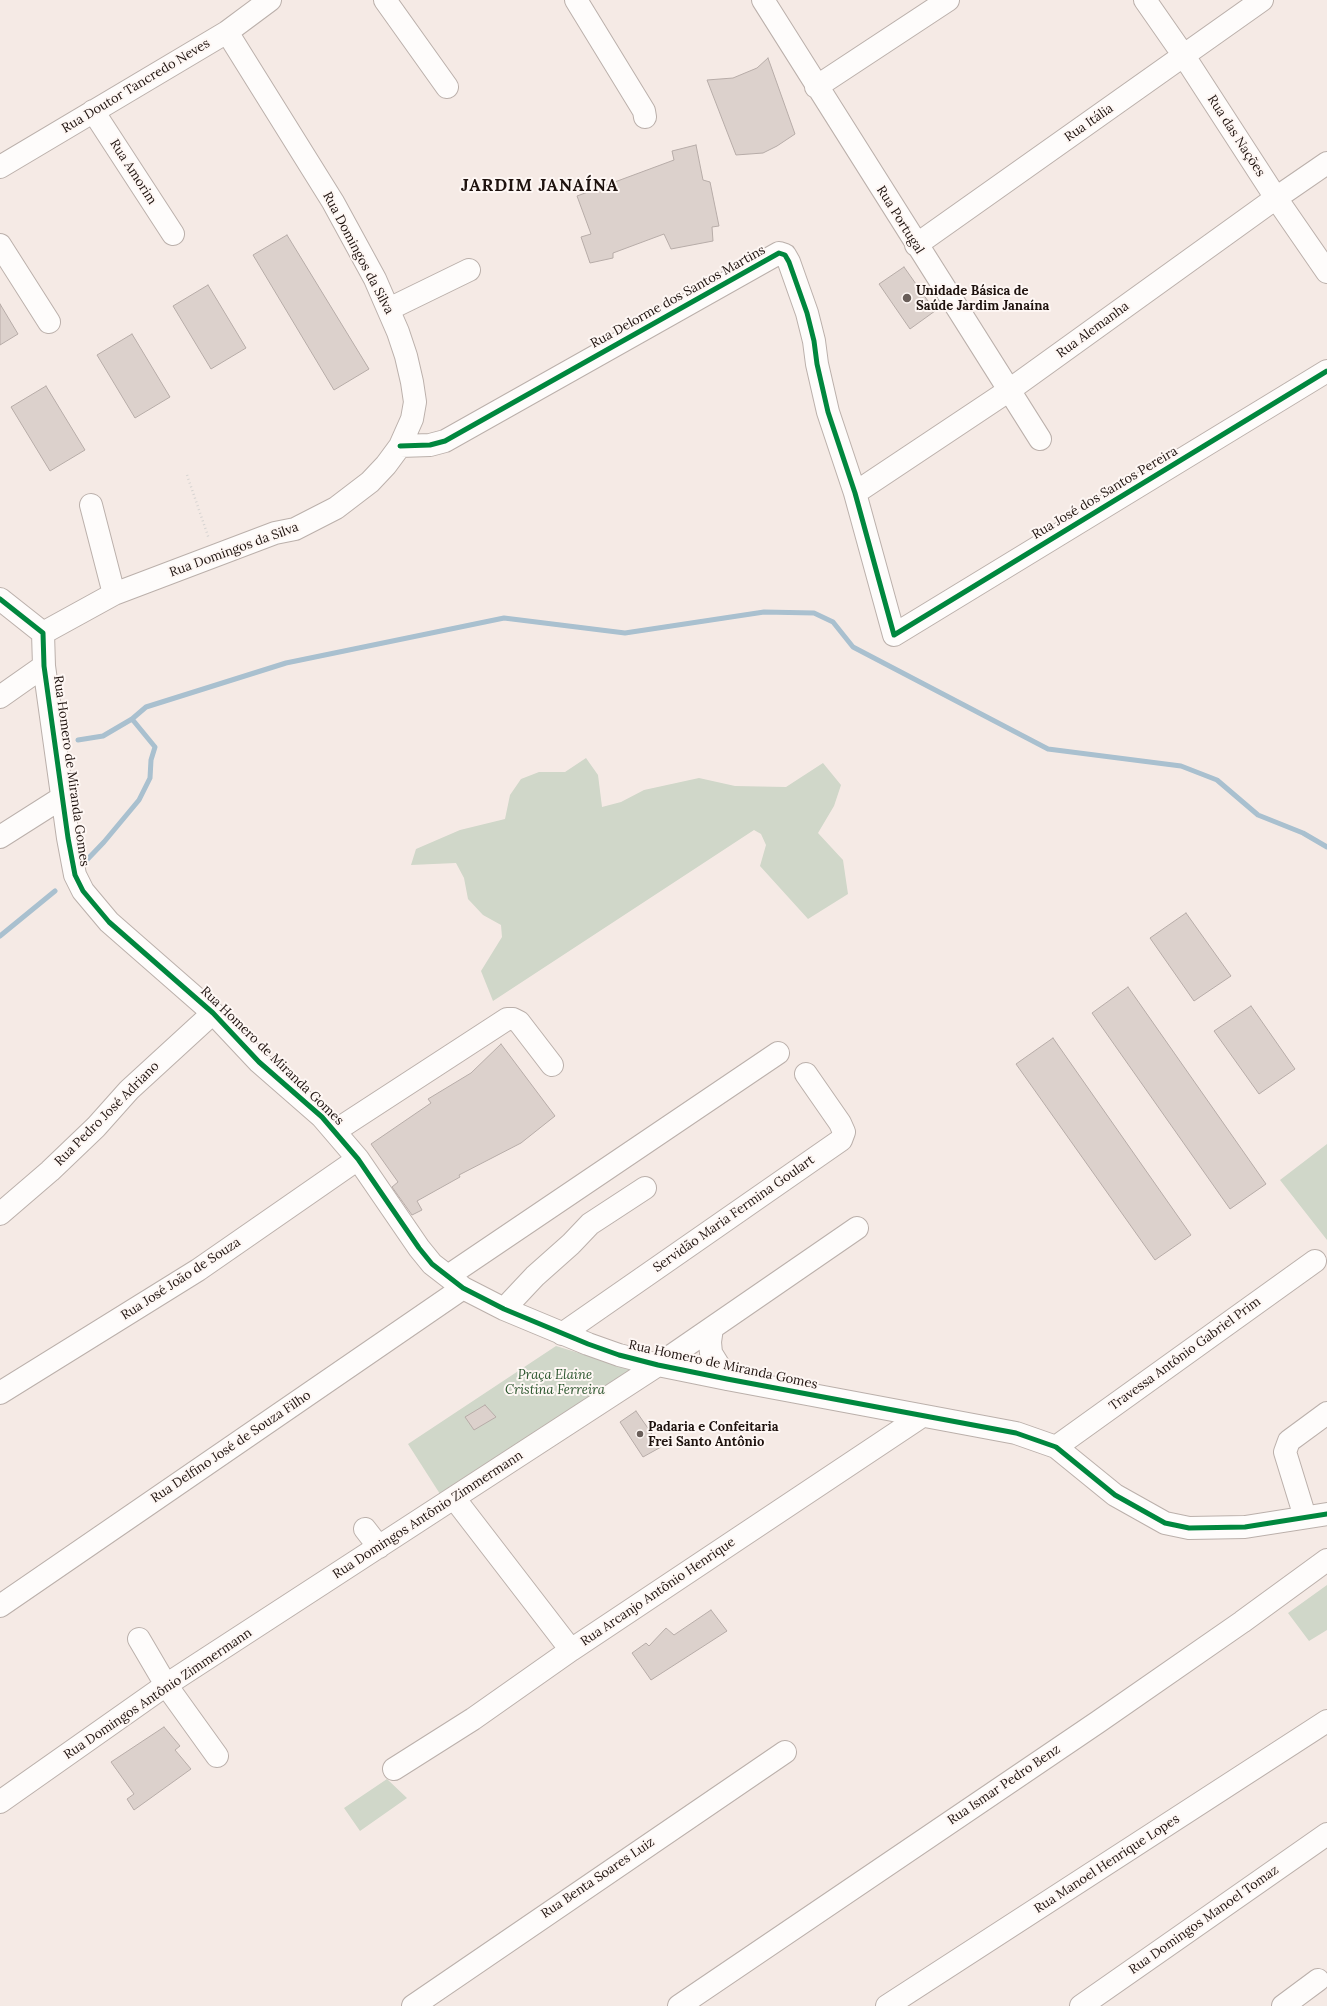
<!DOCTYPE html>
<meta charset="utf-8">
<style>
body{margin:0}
canvas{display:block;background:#f5eae5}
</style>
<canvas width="1327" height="2006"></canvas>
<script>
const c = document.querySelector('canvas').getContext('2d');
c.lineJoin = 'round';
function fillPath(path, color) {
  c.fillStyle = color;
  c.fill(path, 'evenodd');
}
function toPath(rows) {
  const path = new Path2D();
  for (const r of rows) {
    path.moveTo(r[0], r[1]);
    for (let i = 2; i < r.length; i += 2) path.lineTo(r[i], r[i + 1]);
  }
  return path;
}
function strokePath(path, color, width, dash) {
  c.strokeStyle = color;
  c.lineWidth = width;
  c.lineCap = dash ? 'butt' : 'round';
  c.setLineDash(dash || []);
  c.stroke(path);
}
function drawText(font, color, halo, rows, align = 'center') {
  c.font = font + ' Lora,serif';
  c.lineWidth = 4;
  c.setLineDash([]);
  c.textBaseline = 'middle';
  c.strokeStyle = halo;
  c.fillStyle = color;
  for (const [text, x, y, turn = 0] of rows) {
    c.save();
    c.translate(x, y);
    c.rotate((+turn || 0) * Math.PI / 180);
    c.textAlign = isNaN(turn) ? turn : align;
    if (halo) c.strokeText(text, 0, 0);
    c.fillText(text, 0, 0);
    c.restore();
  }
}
fillPath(toPath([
 [586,758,598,775,602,807,621,802,644,790,699,778,735,786,786,787,823,763,841,785,834,806,818,833,843,860,848,894,808,919,760,866,766,845,761,834,754,830,493,1001,481,971,502,937,501,925,483,915,468,899,464,878,456,863,411,865,416,849,460,830,505,819,510,795,521,779,539,772,565,772],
 [1327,1144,1327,1240,1280,1180],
 [556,1346,631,1369,440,1494,408,1444],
 [1327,1585,1327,1630,1309,1641,1288,1613],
 [387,1779,407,1798,360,1831,344,1808]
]), '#d0d7c9');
strokePath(toPath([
 [78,740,103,736,132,719,146,707,286,663,504,618,625,633,764,612,814,613,833,622,853,647,1048,749,1181,766,1217,780,1258,815,1303,833,1327,847],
 [82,865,104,842,139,800,150,778,151,760,155,747,132,719],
 [0,936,55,891]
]), '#a9c0cf', 5);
const building = toPath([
 [768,58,795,134,777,146,763,153,736,155,707,80,733,78,757,68,768,58],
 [696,145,703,180,710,182,719,226,712,227,713,241,671,249,664,234,613,253,613,258,590,263,581,237,591,234,577,196,674,160,672,151,696,145],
 [287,235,369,369,334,390,253,255,287,235],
 [904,267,935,311,910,329,879,284,904,267],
 [208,285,246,348,211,369,173,306,208,285],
 [0,304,18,334,0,345,0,304],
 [132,334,170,397,135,418,97,355,132,334],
 [46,386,85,450,50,471,11,407,46,386],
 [1186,913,1231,976,1194,1001,1150,938,1186,913],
 [1128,987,1266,1184,1230,1209,1092,1013,1128,987],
 [1251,1006,1295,1069,1259,1094,1214,1031,1251,1006],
 [1053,1038,1191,1235,1155,1260,1016,1064,1053,1038],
 [501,1044,555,1116,521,1143,459,1175,460,1177,417,1201,422,1210,412,1215,392,1187,398,1182,371,1144,431,1103,428,1099,471,1073,501,1044],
 [485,1405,496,1417,474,1430,465,1417,485,1405],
 [636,1411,661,1447,643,1457,620,1422,636,1411],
 [711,1610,727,1631,651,1680,632,1653,646,1643,649,1646,666,1628,674,1635,711,1610],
 [164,1727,180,1746,175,1750,191,1769,134,1810,127,1799,134,1794,111,1762,164,1727]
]);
fillPath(building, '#dcd1cc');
strokePath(building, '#b7aca8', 1);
const minor = toPath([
 [385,0,447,87],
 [576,0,644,111,645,117],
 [763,0,1040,439],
 [1145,0,1184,56,1276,198,1327,272],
 [816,87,948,0],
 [93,111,173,234],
 [0,167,227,32,270,0],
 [0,245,49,322],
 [916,245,1262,0],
 [389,309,469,270],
 [400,446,430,445,445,441,779,253,785,255,789,262,807,313,814,341,817,364,828,412,855,493,894,635,1327,371],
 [855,493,1008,391,1276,198,1327,163],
 [91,505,114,594],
 [0,599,43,633,44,666,68,838,75,875,83,891,109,922,213,1013,259,1062,322,1117,358,1159,419,1248,432,1264,463,1288,504,1309,588,1344,619,1355,658,1365,727,1379,1016,1433,1056,1447,1115,1495,1165,1523,1189,1528,1245,1527,1327,1514],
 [43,633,114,594,275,533,295,529,336,508,370,482,386,465,400,446,412,419,415,402,412,382,406,356,398,332,375,279,333,202,227,32],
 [0,697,44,666],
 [0,837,63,797],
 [335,1131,507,1019,513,1019,519,1022,552,1065],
 [0,1214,50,1171,96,1127,129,1090,213,1013],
 [448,1276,778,1053],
 [504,1309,535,1276,571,1244,590,1224,645,1188],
 [712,1328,710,1342,711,1353,727,1379],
 [562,1334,841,1140,844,1132,840,1123,806,1074],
 [0,1393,198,1270,358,1159],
 [1056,1447,1315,1261],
 [454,1498,571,1650],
 [1305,1517,1285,1452,1289,1441,1327,1413],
 [365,1529,379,1547],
 [0,1606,463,1288],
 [139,1639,166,1685,217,1756],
 [394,1769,473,1719,571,1650,922,1416],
 [0,1802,166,1685,658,1365,857,1228],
 [413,2006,785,1752],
 [679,2006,1098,1722,1242,1622,1327,1560],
 [887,2006,1327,1721],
 [1081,2006,1327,1834],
 [1283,2006,1318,1980]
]);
strokePath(minor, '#bbb0ab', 24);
strokePath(toPath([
 [187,475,209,539]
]), '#d7d4d2', 2.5, [1, 3]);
strokePath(minor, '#fefcfb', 22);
strokePath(toPath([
 [400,446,430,445,445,441,779,253,785,255,789,262,807,313,814,341,817,364,828,412,855,493,894,635,1327,371],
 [0,599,43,633,44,666,68,838,75,875,83,891,109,922,213,1013,259,1062,322,1117,358,1159,419,1248,432,1264,463,1288,504,1309,588,1344,619,1355,658,1365,727,1379,1016,1433,1056,1447,1115,1495,1165,1523,1189,1528,1245,1527,1327,1514]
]), '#00873e', 5);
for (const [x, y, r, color] of [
 [907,298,5,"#695e59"],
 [640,1434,4,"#695e59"]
]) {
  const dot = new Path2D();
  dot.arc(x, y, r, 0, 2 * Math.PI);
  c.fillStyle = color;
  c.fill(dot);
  strokePath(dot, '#fef7f4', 1.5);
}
drawText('13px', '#1e120e', '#fef7f4', [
 ["Rua Doutor Tancredo Neves",136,86,-31],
 ["Rua Itália",1089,123,-35],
 ["Rua das Nações",1236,136,57],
 ["Rua Amorim",133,172,57],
 ["Rua Portugal",900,220,58],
 ["Rua Domingos da Silva",358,253,62],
 ["Rua Delorme dos Santos Martins",678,297,-29],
 ["Rua Alemanha",1093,330,-36],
 ["Rua José dos Santos Pereira",1105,493,-31],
 ["Rua Domingos da Silva",234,550,-20],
 ["Rua Homero de Miranda Gomes",71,771,82],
 ["Rua Homero de Miranda Gomes",272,1056,44],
 ["Rua Pedro José Adriano",107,1114,-45],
 ["Servidão Maria Fermina Goulart",734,1214,-35],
 ["Rua José João de Souza",181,1279,-33],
 ["Travessa Antônio Gabriel Prim",1185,1354,-36],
 ["Rua Homero de Miranda Gomes",723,1365,12],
 ["Rua Delfino José de Souza Filho",231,1447,-34],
 ["Rua Domingos Antônio Zimmermann",428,1515,-33],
 ["Rua Arcanjo Antônio Henrique",658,1592,-34],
 ["Rua Domingos Antônio Zimmermann",158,1694,-34],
 ["Rua Ismar Pedro Benz",1004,1785,-34],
 ["Rua Manoel Henrique Lopes",1107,1864,-33],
 ["Rua Benta Soares Luiz",598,1878,-34],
 ["Rua Domingos Manoel Tomaz",1204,1920,-35]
]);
drawText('bold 13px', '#1e120e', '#fef7f4', [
 ["Unidade Básica de",916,291],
 ["Saúde Jardim Janaína",916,306],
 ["Padaria e Confeitaria",648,1427],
 ["Frei Santo Antônio",648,1442]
], 'left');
drawText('italic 13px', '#29542c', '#fef7f4', [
 ["Praça Elaine",555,1375],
 ["Cristina Ferreira",555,1390]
]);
c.letterSpacing = '1px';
drawText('bold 17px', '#1e120e', '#fef7f4', [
 ["JARDIM JANAÍNA",540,186]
]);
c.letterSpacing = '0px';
</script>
